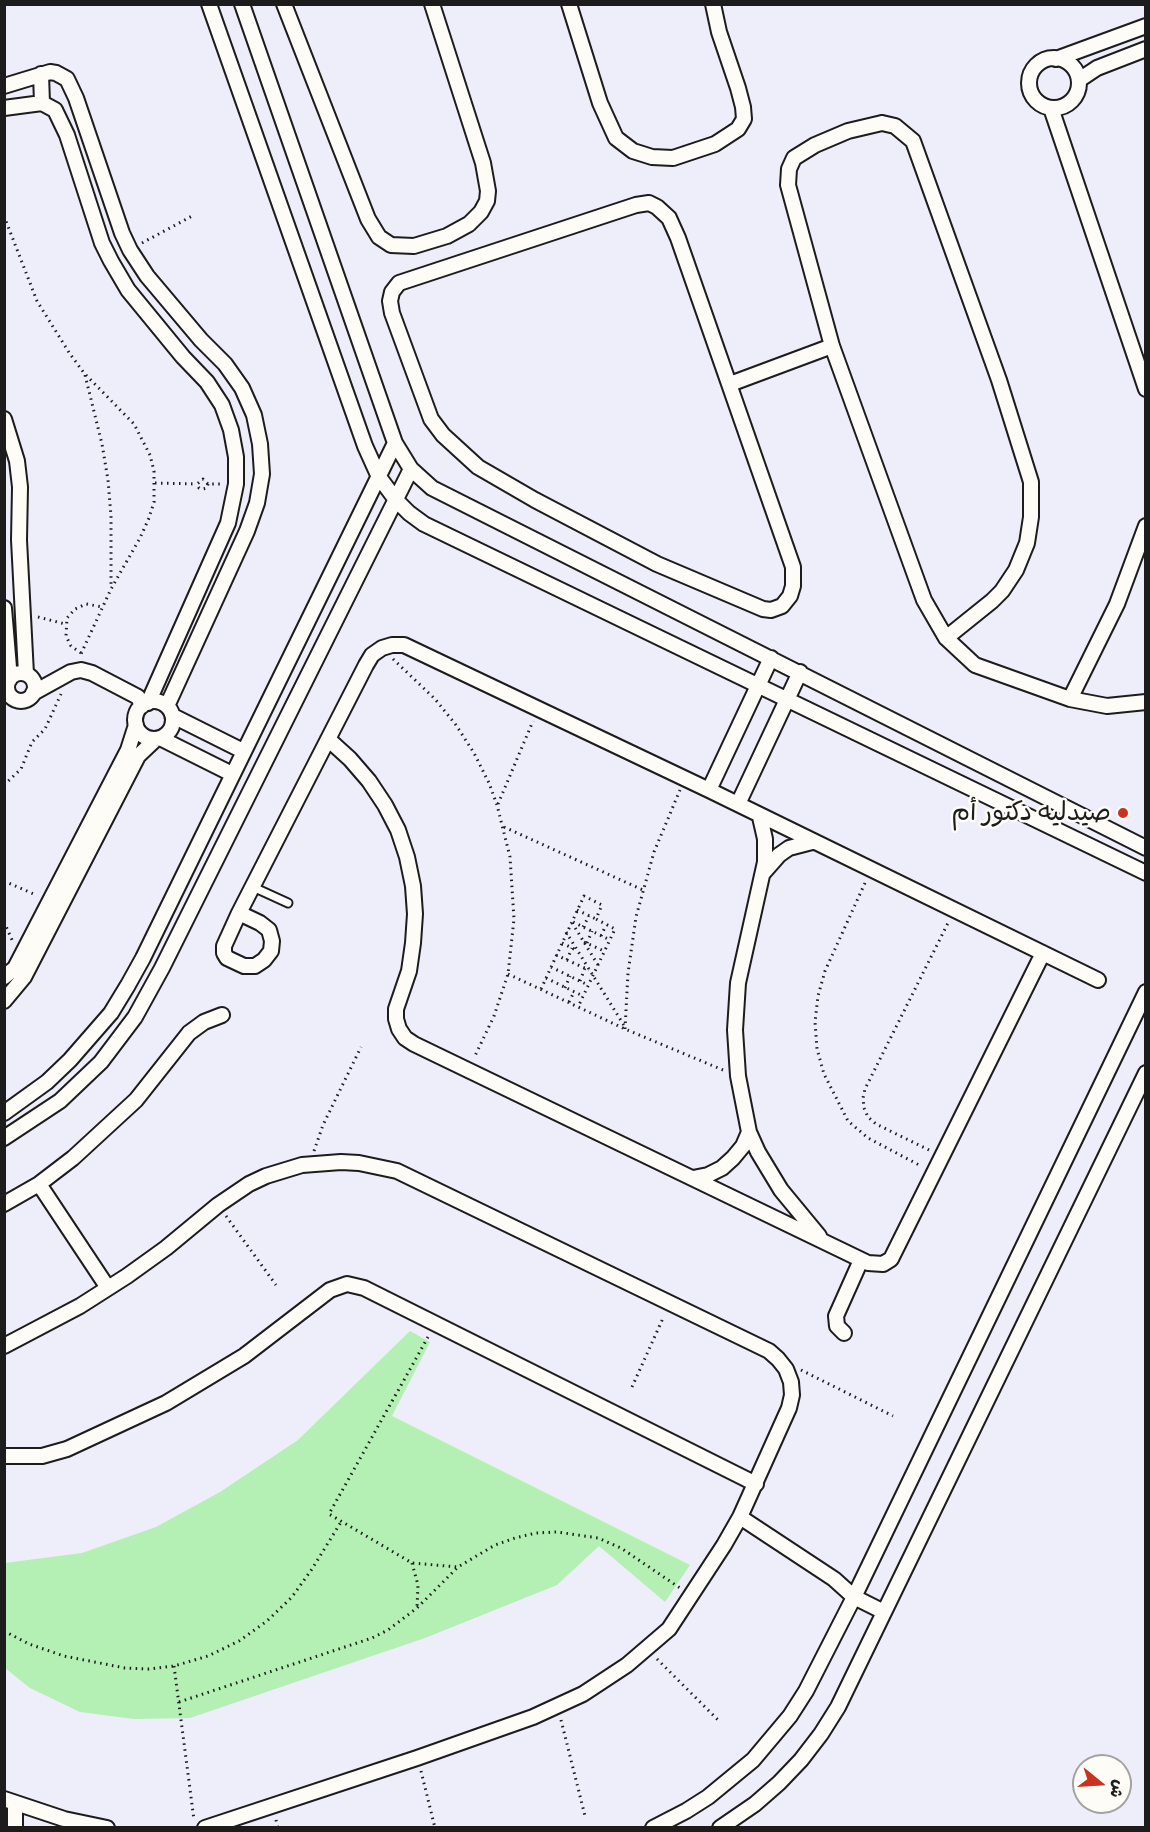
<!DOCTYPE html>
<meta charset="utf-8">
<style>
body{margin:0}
#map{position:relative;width:1150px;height:1832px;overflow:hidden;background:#edeef9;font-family:Itim,"Playpen Sans Arabic",sans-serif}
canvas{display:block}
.frame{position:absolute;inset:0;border:6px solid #1c1c1c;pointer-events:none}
.north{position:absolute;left:1072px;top:1754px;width:60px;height:60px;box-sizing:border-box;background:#fdfcf7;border:2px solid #a3a29f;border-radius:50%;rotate:108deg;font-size:16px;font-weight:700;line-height:24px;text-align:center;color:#1c1c1c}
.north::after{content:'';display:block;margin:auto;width:21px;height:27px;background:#c8321e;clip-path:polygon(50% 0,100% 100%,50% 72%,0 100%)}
</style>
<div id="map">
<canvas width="1150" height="1832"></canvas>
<div class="frame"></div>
<div class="north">ش</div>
</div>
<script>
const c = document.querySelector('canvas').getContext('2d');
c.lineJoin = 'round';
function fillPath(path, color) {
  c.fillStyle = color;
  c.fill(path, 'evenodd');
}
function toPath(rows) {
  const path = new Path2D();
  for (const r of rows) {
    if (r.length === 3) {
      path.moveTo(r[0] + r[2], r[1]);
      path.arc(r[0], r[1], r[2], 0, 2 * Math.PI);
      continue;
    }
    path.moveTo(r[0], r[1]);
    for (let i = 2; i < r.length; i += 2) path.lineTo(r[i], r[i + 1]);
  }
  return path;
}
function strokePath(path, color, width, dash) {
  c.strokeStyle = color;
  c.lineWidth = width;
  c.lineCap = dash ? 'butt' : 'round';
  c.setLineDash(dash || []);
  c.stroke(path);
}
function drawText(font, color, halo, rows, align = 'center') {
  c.font = font + ' Itim,"Playpen Sans Arabic",sans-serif';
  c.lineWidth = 5;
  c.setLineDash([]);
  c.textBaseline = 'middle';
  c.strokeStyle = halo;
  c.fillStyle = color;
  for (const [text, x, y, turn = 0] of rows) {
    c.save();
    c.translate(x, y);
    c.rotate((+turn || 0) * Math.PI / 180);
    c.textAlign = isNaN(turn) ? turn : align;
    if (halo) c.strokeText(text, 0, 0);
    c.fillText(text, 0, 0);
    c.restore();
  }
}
fillPath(toPath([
 [410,1331,430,1342,392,1416,690,1565,665,1602,599,1546,557,1585,425,1638,190,1718,134,1719,80,1712,30,1688,5,1668,5,1563,82,1553,156,1527,220,1492,298,1440]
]), '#b4efb3');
const service = toPath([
 [253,887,288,903]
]);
const minor = toPath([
 [209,4,365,446,379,477,396,500,409,513,424,524,1146,873],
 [242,4,395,443,411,469,432,488,1146,848],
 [284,4,368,219,379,237,391,245,414,246,447,236,469,224,481,212,487,201,488,191,483,163,432,4],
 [569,4,600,103,616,138,633,151,652,157,673,158,715,144,738,129,744,119,743,107,738,88,719,32,713,4],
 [1054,83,25],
 [1056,59,1146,26],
 [41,74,42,103],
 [1079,80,1097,68,1146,49],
 [4,86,50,72,56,73,67,79,76,98,122,233,130,250,147,276,201,340,225,364,242,388,254,415,260,444,262,474,257,503,247,531,167,706],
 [4,108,42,103,55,110,67,135,102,243,111,261,128,290,183,357,207,382,222,405,231,430,236,457,236,484,228,523,148,703],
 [1051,108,1146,389],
 [882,123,895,126,913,141,999,380,1031,482,1031,517,1027,543,1016,570,1002,591,992,601,946,638,924,600,832,346,788,185,789,169,794,158,815,145,848,131,882,123],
 [649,203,657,207,669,218,678,238,793,567,793,586,790,596,782,606,771,610,763,609,657,564,535,500,478,467,443,435,431,419,392,313,390,301,392,292,399,283,636,205,649,203],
 [730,384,832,346],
 [4,419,17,461,20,487,19,540,26,674],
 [4,608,10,679],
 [946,638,975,665,1070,699,1107,706,1146,702],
 [21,687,14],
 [33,693,71,672,81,670,92,673,138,697,142,706],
 [1070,699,1117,604,1146,526],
 [154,720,19],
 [173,716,243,751],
 [160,738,232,774],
 [328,739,350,759,369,781,385,805,398,830,407,857,413,886,415,914,413,943,409,971,396,1009,396,1019,399,1029,405,1038,414,1044,868,1263,883,1264,891,1259,1043,953],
 [709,790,771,658],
 [738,804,800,672],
 [760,817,765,839,765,862,738,983,735,1030,738,1076,749,1132,758,1152,781,1190,819,1236],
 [764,872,779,855,789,848,812,842],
 [239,913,260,923,269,930,272,941,271,951,264,960,255,966,244,966,227,958,224,953,224,946,239,913,366,665,372,655,382,648,392,645,404,645,709,790,1098,980],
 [4,977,15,968,128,750,136,725],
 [4,1001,24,977,138,756,156,739],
 [4,1113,47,1082,70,1060,111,1013,128,985,143,958,395,443],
 [4,1138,60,1101,101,1062,135,1017,162,968,411,469],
 [693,1178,708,1175,722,1168,733,1158,743,1146,749,1132],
 [39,1184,108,1288],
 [4,1204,39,1184,73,1158,136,1100,189,1033,204,1022,222,1015],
 [844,1333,837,1326,836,1316,861,1260],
 [4,1346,80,1306,127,1276,166,1248,218,1205,249,1184,266,1176,302,1165,341,1162,359,1163,397,1171,769,1351,778,1359,786,1369,791,1382,792,1395,789,1408,740,1517,724,1545,669,1629,627,1665,583,1694,533,1717,417,1758,205,1828],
 [4,1456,42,1456,67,1449,166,1403,244,1356,330,1290,347,1284,364,1288,756,1484],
 [740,1517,834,1579,854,1597,884,1612],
 [4,1799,64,1819,107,1828],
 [15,1803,15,1828],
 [653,1828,686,1811,708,1797,753,1760,790,1716,806,1691,854,1597,1146,992],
 [720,1828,755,1804,779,1783,801,1760,821,1734,838,1707,1146,1073]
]);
strokePath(service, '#1c1c1c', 11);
strokePath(minor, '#1c1c1c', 18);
strokePath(toPath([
 [4,216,37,301,70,354,84,373,134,424,150,455,154,471,154,502,149,518,140,538,111,589,80,656],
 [142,243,194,215],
 [85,375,102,444,108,480,111,516,111,588],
 [155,483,197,484],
 [208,484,207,488,203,489,199,488,197,484,203,479,208,484,221,484],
 [38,617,65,624],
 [81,653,71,646,66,636,67,618,75,609,86,604,103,607],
 [393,659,435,699,456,725,474,753,489,783,497,805,510,857,514,919,508,974,494,1016,474,1058],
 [4,785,21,769,32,742,45,729,61,694],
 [498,804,533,721],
 [504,827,643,890],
 [4,881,36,895],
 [865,883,825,971,818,996,815,1022,817,1049,824,1074,848,1121,868,1138,921,1166],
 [577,910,596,919],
 [4,922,13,942],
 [583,927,589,916],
 [566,932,625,1027],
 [601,936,606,925],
 [584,942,604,951],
 [562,943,576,950],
 [587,943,592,931],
 [556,955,589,970],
 [567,960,572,948],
 [598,965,571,921,610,940],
 [551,967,588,985],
 [508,974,625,1029,723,1070],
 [546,978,583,996],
 [580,981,585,968],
 [565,988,570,976],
 [541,989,584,896,602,905,596,919,615,929,578,1007],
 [569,1002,574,992],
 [625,1029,628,973,636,917,654,852,680,790],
 [929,1150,876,1124,868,1117,864,1108,863,1098,865,1089,948,923],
 [314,1151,323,1125,361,1047],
 [226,1216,276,1285],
 [428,1337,329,1514,412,1563,458,1567],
 [801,1370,893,1416],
 [632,1387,664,1316],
 [412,1563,418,1585,417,1608],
 [4,1631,29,1644,64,1656,125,1668,149,1669,174,1666,208,1656,239,1641,267,1621,292,1597,312,1569,341,1522],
 [657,1659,720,1722],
 [174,1666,194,1820],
 [179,1702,372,1638,388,1630,417,1608,458,1567,495,1545,515,1538,536,1533,557,1532,598,1538,621,1548,680,1588],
 [561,1720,585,1816],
 [421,1771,435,1828],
 [276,1820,278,1828]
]), '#1c1c1c', 3, [1.5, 4.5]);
strokePath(service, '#fdfcf7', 7);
strokePath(minor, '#fdfcf7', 14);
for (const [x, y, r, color] of [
 [1123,813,6,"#c8321e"]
]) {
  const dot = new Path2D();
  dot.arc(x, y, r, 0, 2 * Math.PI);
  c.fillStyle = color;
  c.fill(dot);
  strokePath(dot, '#fdfcf7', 2);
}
drawText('26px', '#1c1c1c', '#fdfcf7', [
 ["صيدليه دكتور أم",1111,813]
], 'right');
</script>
